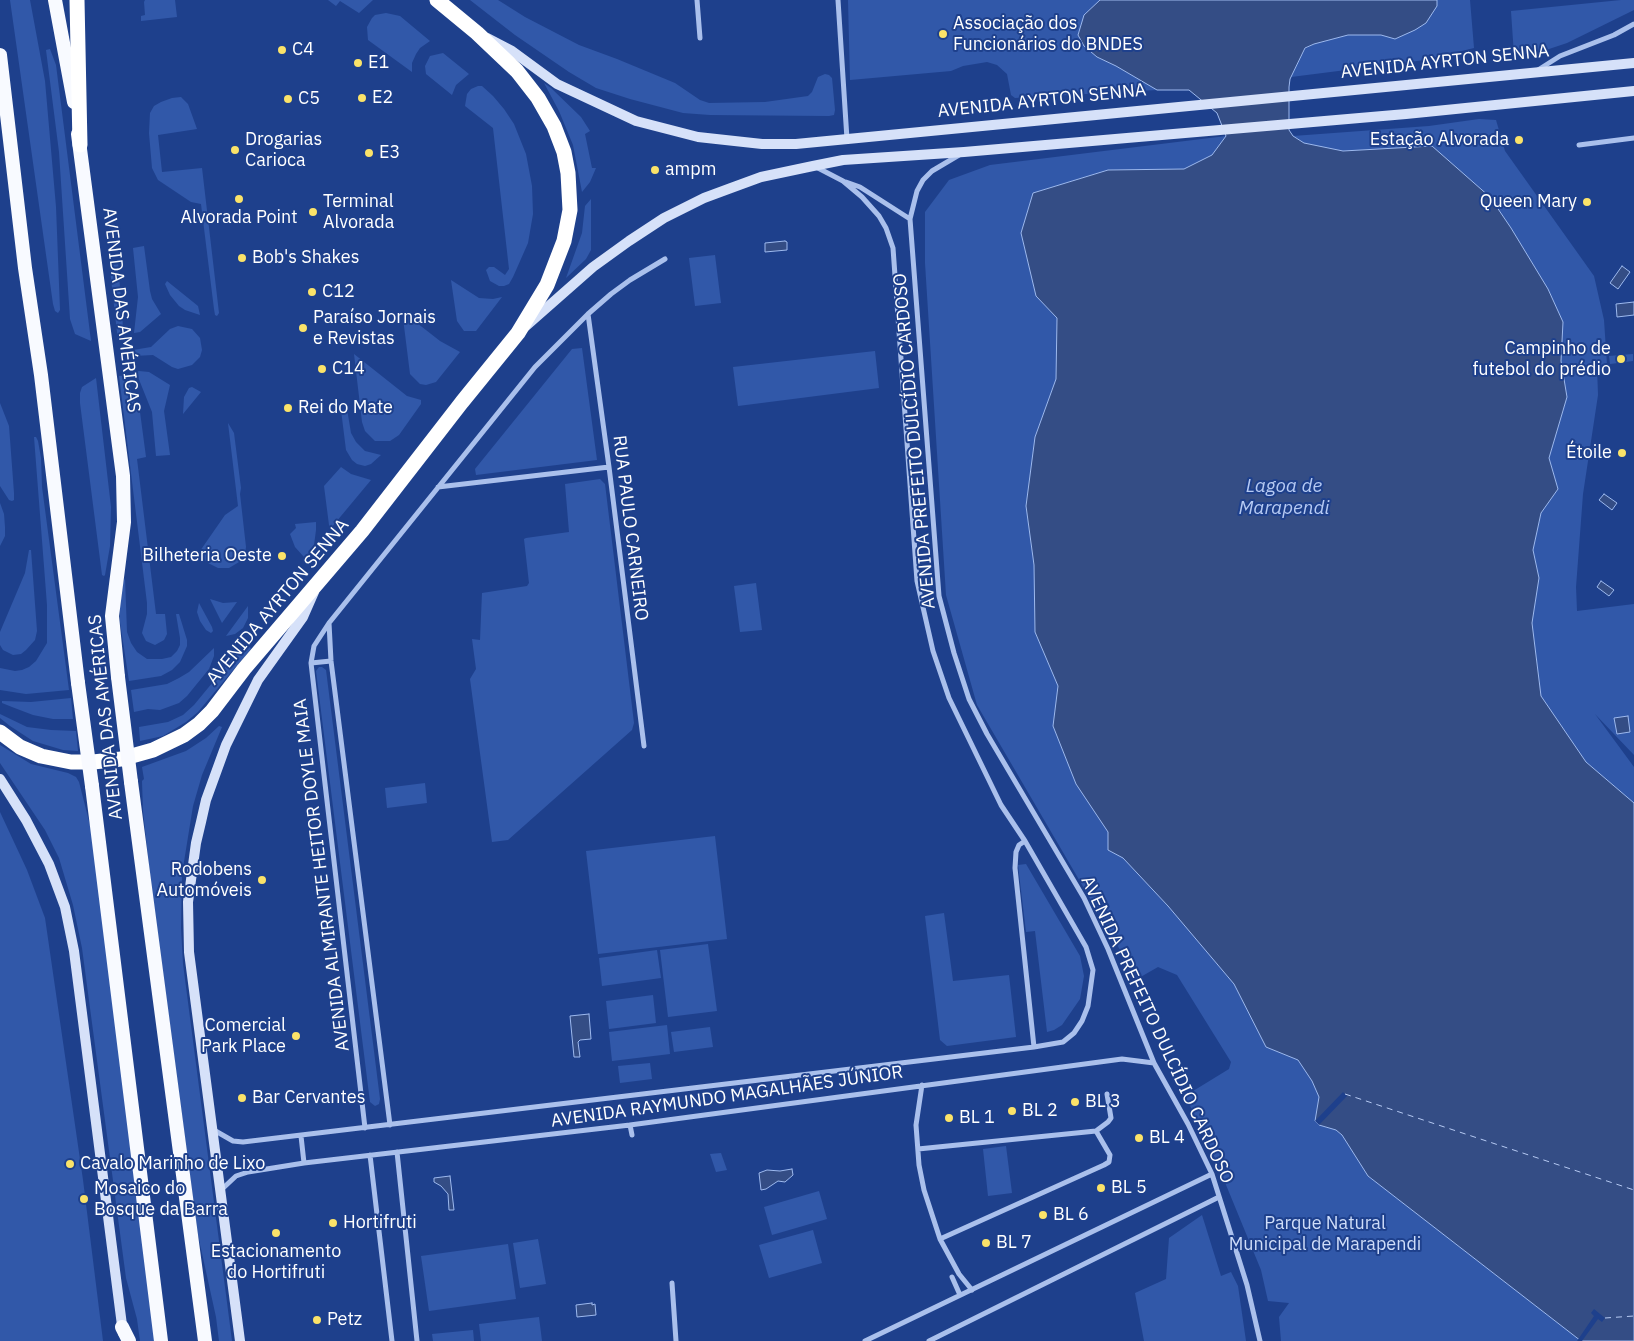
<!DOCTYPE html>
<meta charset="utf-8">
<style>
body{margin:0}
canvas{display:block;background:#1e408c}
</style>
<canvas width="1634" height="1341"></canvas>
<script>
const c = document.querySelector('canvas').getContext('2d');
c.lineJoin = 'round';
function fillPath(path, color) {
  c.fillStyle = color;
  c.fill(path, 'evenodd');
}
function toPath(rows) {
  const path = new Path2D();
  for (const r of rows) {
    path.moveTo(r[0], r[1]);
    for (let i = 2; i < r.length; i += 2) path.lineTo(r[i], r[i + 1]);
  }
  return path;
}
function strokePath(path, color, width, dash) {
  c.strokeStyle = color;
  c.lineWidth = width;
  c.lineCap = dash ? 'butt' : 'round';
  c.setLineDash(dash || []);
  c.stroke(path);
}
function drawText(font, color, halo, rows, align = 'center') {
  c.font = font + ' "IBM Plex Sans",sans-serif';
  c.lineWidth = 4;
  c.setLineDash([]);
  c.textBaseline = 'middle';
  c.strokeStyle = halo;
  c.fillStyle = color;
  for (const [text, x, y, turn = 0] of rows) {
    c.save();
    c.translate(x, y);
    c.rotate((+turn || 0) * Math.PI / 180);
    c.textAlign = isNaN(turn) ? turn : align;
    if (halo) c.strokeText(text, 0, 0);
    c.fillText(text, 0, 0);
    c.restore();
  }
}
fillPath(toPath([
 [10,0,30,0,45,81,56,207,60,310,58,313,55,311,53,304],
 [145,0,175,0,177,17,141,21,141,16,145,15,144,2],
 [328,0,373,0,359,13,340,1,336,6],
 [470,0,498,0,525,17,579,45,617,59,675,83,700,100,709,103,765,102,808,96,812,92,818,77,825,74,829,75,832,78,835,110,834,115,829,116,710,115,683,113,630,99,596,88,569,72,515,35],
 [848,0,1100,0,1084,15,1078,35,1097,57,1116,66,1157,90,1015,98,1011,95,1007,74,997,65,987,62,963,66,951,71,850,80],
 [1437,0,1470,0,1474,48,1425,60,1291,77,1305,49,1314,44,1348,35,1381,35,1396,39,1437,6],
 [1621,0,1634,0,1634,10,1567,43,1540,52,1516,56,1514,55,1511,11],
 [386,13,400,16,430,41,420,48,416,54,412,63,412,72,368,40,367,27,372,18,375,15],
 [50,49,56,65,91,341,75,334,70,319,59,152,46,50],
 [443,53,469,74,456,85,452,95,426,74,425,66,430,56],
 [544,83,551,88,581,117,590,131,585,134,592,168,596,168,590,182,582,192,573,145,559,111],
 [478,86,482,86,493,96,504,109,514,124,526,154,532,186,533,214,528,243,513,277,509,284,504,286,499,286,490,281,486,270,489,267,494,267,505,275,509,269,493,128,465,106,467,94,471,89],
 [181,97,188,104,197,129,158,135,162,172,202,168,219,313,217,316,215,315,214,309,201,204,191,202,158,180,152,168,149,133,150,113,154,106,161,102,172,98],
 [1479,119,1496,120,1505,151,1594,276,1604,320,1607,365,1597,367,1598,395,1583,494,1576,587,1577,611,1634,604,1634,755,1595,714,1634,767,1634,803,1586,762,1541,696,1532,623,1539,578,1533,550,1541,513,1558,489,1549,458,1567,397,1561,361,1563,322,1548,289,1511,228,1490,197,1432,146,1343,151,1304,143,1293,136,1429,126],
 [1226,136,1212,155,1184,169,1107,170,1033,193,1021,233,1036,296,1057,318,1056,379,1035,437,1026,506,1034,565,1035,632,1058,686,1053,726,1076,784,1108,832,1108,850,1123,858,1168,906,1234,984,1266,1047,1298,1060,1312,1081,1319,1097,1315,1121,1319,1125,1336,1130,1342,1135,1368,1176,1581,1341,1281,1341,1279,1317,1289,1303,1268,1301,1261,1270,1208,1141,1185,1096,1229,1069,1231,1062,1177,975,1158,967,1137,979,977,705,946,595,925,263,925,212,949,180,990,165],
 [591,199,591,250,586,259,566,278,582,233,585,206],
 [144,246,150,291,152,299,161,314,140,332,134,333,138,297,133,248],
 [715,255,721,303,695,306,689,258],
 [109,261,118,261,124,341,118,341],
 [451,280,479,298,493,299,502,297,476,331,464,331,457,321],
 [167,281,198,306,200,315,185,310,179,306,170,295,165,284],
 [405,316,408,316,440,341,460,352,436,382,426,385,420,384,410,374,403,318],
 [178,326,192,329,200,338,202,350,200,357,192,365,178,369,172,367,153,355,134,356,133,350,151,347,170,329],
 [582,348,597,460,476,475,475,469,572,349],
 [875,351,879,388,738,406,733,367],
 [354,354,407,396,421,400,421,404,399,435,390,441,375,441,365,431,362,422],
 [1633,354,1633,361,1610,364,1609,356],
 [139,371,149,372,170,385,164,411,170,455,156,456,152,412,136,372],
 [128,375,131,391,140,412,146,457,137,459,156,614,165,614,167,634,164,640,155,645,146,641,142,633,147,614,147,603,119,376],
 [96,378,111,507,110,546,105,575,104,576,102,575,80,403,80,393,82,387],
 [192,387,201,392,183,414,184,397,189,388],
 [0,403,9,426,14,493,14,500,12,501,9,500,0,486],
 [347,409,351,433,356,442,365,451,381,455,371,464,365,466,357,464,352,460,346,450,341,410],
 [228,423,234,433,241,488,240,494,246,547,245,553,239,562,229,568,218,568,208,563,201,556,200,551,225,515,238,506],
 [34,437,36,437,38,441,41,458,42,487,69,690,26,694,0,690,0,668,15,671,22,670,29,667,36,661,47,643,47,605],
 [341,467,351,474,371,480,331,528,329,525,324,486],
 [600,479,605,484,634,723,632,730,508,840,492,842,470,679,476,669,472,639,480,640,482,593,527,586,529,583,524,539,526,538,569,532,565,484],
 [0,503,4,514,5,527,5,536,0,546],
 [316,522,316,530,314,545,308,556,304,557,295,547,290,534,296,528,295,524],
 [29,550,31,550,37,631,35,640,26,650,21,654,13,655,3,650,0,645,0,632,25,573],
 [125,578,127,632,131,643,137,652,147,659,162,659,171,657,177,651,180,645,180,638,176,614,179,614,187,640,187,646,180,662,172,670,161,676,129,681,120,622,120,606,123,583],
 [756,583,762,630,740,632,734,586],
 [210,599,223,603,237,602,222,623],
 [199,603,212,627,213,631,211,633,206,630,200,621,197,612],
 [248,606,248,618,243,628,235,634,226,636],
 [250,647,251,649,218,688,198,712,186,722,163,736,140,741,139,727,168,722,183,715,194,705,236,654],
 [214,648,214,656,209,669,187,696,179,703,160,710,148,709,134,712,131,690,167,684,179,678,189,672],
 [319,667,322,667,326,670,380,1099,379,1104,375,1106,370,1102,316,671],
 [71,698,73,719,53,719,33,715,12,707,2,703,2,701,31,702],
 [0,714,27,727,51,730,76,731,78,751,63,750,33,741,10,726,0,718],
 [219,726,222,727,202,775,193,806,182,874,181,928,183,964,232,1341,219,1341,216,1317,198,1235,151,884,143,811,142,781,144,779,142,767,186,751,206,738],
 [0,745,31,764,68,773,76,777,79,782,91,829,155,1341,140,1341,137,1319,126,1278,82,948,73,905,59,858,45,830,0,763],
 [425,783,427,803,387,808,385,788],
 [0,812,27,870,45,918,83,1180,103,1341,0,1341],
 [715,836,727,939,598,954,586,851],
 [1026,864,1080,956,1084,976,1080,999,1062,1025,1054,1030,1047,1032,1035,931,1026,932,1018,865],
 [944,913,953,981,1009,975,1016,1037,947,1046,940,1040,925,916],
 [708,944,717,1011,668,1017,660,950],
 [657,950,661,978,602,986,599,958],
 [653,995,656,1023,609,1029,606,1001],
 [667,1025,670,1054,612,1061,609,1032],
 [710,1027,713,1047,674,1052,671,1032],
 [650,1063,652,1079,620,1083,618,1066],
 [1006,1146,1012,1193,988,1196,983,1149],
 [721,1153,727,1170,716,1172,710,1154],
 [819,1191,827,1219,772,1235,764,1207],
 [1202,1215,1221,1276,1231,1272,1238,1286,1246,1341,1144,1341,1135,1293,1166,1279,1169,1238],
 [813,1230,822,1263,769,1278,759,1245],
 [538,1239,546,1284,520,1288,513,1243],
 [508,1244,516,1299,429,1311,421,1256],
 [539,1317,542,1341,481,1341,479,1324],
 [473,1330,474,1341,433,1341,432,1334]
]), '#3158a9');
const water = toPath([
 [1100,0,1437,0,1437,6,1426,23,1415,30,1395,39,1381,35,1348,35,1314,44,1305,48,1290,79,1289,87,1289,130,1293,136,1304,143,1343,151,1432,146,1490,197,1511,228,1548,289,1563,322,1561,361,1567,397,1549,458,1558,489,1541,513,1533,550,1539,578,1532,623,1541,696,1586,762,1634,803,1634,1341,1581,1341,1368,1176,1342,1135,1336,1130,1319,1125,1315,1121,1319,1097,1312,1081,1298,1060,1266,1047,1234,984,1168,906,1123,858,1108,850,1108,832,1076,784,1053,726,1058,686,1035,632,1034,565,1026,506,1035,437,1056,379,1057,318,1036,296,1021,233,1033,193,1108,170,1184,169,1212,155,1226,136,1217,113,1189,90,1157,90,1116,66,1097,57,1084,46,1078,35,1084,15,1100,0],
 [785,241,787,242,787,250,765,252,765,243,785,241],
 [1622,266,1630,272,1618,289,1610,283,1622,266],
 [1634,302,1634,315,1617,317,1616,304,1634,302],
 [1604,494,1617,503,1612,510,1599,500,1604,494],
 [1601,581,1614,590,1609,596,1597,587,1601,581],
 [1628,716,1630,732,1617,734,1614,718,1628,716],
 [589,1014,591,1039,580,1040,578,1042,580,1057,574,1057,570,1016,589,1014],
 [792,1169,793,1175,785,1182,778,1181,766,1189,761,1190,759,1173,767,1170,780,1171,792,1169],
 [450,1176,454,1210,449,1210,448,1194,441,1186,434,1182,434,1178,450,1176],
 [592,1303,592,1305,595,1304,596,1315,577,1317,576,1305,592,1303]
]);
fillPath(water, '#344d85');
strokePath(water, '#9db9ee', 1);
fillPath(toPath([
 [1343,1092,1347,1096,1319,1125,1315,1121],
 [1594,1309,1605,1318,1602,1322,1598,1319,1582,1341,1577,1341,1594,1316,1591,1313]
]), '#1e408c');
strokePath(toPath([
 [1345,1094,1634,1190],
 [1605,1318,1634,1316]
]), '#b6caf3', 1, [6, 5]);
strokePath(toPath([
 [697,0,700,38],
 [838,0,847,139],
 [1538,70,1560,56,1614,35,1634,24],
 [1579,145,1634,138],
 [959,155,932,171,923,180,917,191,910,219,939,596,954,653,969,699,987,734,1084,898,1108,949,1154,1063,1188,1124,1212,1174,1247,1285,1260,1341],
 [846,182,860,187,910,219],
 [588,314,609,467,644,746],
 [438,487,609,467],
 [329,623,331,661,390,1125],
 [311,663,331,661],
 [1025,841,1019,845,1016,852,1015,868,1034,1047],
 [922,1085,916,1125,919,1165,924,1190,940,1239,959,1274,972,1290],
 [630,1125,632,1135],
 [365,1128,311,663,314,646,329,623,535,367,588,314,611,294,630,280,665,259],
 [212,1129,233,1141,243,1142,1034,1047,1063,1042,1074,1033,1082,1021,1088,1006,1093,970,1086,947,1025,841,1001,805,949,698,933,651,917,581,893,248,886,228,879,216,862,197,843,181,816,167],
 [301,1136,304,1163],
 [918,1149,1096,1131,1108,1122,1111,1118,1107,1094],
 [397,1152,417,1341],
 [370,1155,392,1341],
 [220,1191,236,1176,248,1172,304,1163,630,1125,1122,1059,1154,1063],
 [940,1239,1104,1165,1109,1162,1110,1155,1096,1131],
 [952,1277,960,1295],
 [672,1283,676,1341],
 [865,1341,1212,1174],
 [929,1341,1219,1197]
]), '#aac0ec', 5);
strokePath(toPath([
 [487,38,512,51,557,84,636,121,698,137,762,144,796,144,1634,63],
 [526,326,593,267,629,241,664,218,704,198,731,188,761,177,813,166,843,160,964,152,1406,114,1634,91],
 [0,779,26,820,49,864,65,907,74,951,123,1333],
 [240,1341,189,952,188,902,196,843,201,822,206,800,226,745,258,680,303,617,314,592]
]), '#d6e1f9', 10);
strokePath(toPath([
 [55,0,74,102],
 [0,55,25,268,41,375,78,683],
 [78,134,123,476,124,522,112,616,118,677],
 [131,782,205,1341],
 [92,786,161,1341],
 [122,1327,129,1341]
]), '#f8faff', 14);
strokePath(toPath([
 [77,0,80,145],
 [0,732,20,747,41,756,71,762,93,762,121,759,153,750,184,735,199,724,212,711,244,669,362,531,462,402,518,333,547,285,564,241,570,210,568,173,564,152,554,126,538,98,517,71,477,33,437,0]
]), '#fff', 15);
strokePath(toPath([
 [118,677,131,782],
 [78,683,92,786]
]), '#f8faff', 14);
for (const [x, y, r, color] of [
 [943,34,5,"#fbe369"],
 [282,50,5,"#fbe369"],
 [358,63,5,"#fbe369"],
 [362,98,5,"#fbe369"],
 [288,99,5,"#fbe369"],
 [1519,140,5,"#fbe369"],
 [235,150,5,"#fbe369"],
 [369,153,5,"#fbe369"],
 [655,170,5,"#fbe369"],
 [239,199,5,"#fbe369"],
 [1587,202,5,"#fbe369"],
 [313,212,5,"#fbe369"],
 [242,258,5,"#fbe369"],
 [312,292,5,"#fbe369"],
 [303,328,5,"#fbe369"],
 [1621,359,5,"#fbe369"],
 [322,369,5,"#fbe369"],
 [288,408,5,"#fbe369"],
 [1622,453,5,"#fbe369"],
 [282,556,5,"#fbe369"],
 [262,880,5,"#fbe369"],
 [296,1036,5,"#fbe369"],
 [242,1098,5,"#fbe369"],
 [1075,1102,5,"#fbe369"],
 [1012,1111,5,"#fbe369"],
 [949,1118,5,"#fbe369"],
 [1139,1138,5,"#fbe369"],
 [70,1164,5,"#fbe369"],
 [1101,1188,5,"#fbe369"],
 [84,1199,5,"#fbe369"],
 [1043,1215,5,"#fbe369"],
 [333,1223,5,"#fbe369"],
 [276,1233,5,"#fbe369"],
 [986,1243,5,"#fbe369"],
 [317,1320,5,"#fbe369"]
]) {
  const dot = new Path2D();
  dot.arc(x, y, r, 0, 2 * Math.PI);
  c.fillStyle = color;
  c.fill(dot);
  strokePath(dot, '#1e408c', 2);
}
drawText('18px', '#fff', '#1e408c', [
 ["Associação dos",953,24],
 ["Funcionários do BNDES",953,45],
 ["C4",292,50],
 ["E1",368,63],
 ["E2",372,98],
 ["C5",298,99],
 ["Drogarias",245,140],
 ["Carioca",245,161],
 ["Estação Alvorada",1509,140,"right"],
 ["E3",379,153],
 ["ampm",665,170],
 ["Terminal",323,202],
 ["Alvorada",323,223],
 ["Queen Mary",1577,202,"right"],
 ["Alvorada Point",239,218,"center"],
 ["Bob's Shakes",252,258],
 ["C12",322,292],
 ["Paraíso Jornais",313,318],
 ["e Revistas",313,339],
 ["Campinho de",1611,349,"right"],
 ["futebol do prédio",1611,370,"right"],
 ["C14",332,369],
 ["Rei do Mate",298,408],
 ["Étoile",1612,453,"right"],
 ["Bilheteria Oeste",272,556,"right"],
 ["Rodobens",252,870,"right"],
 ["Automóveis",252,891,"right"],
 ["Comercial",286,1026,"right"],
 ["Park Place",286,1047,"right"],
 ["Bar Cervantes",252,1098],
 ["BL 3",1085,1102],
 ["BL 2",1022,1111],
 ["BL 1",959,1118],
 ["BL 4",1149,1138],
 ["Cavalo Marinho de Lixo",80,1164],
 ["BL 5",1111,1188],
 ["Mosaico do",94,1189],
 ["Bosque da Barra",94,1210],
 ["BL 6",1053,1215],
 ["Hortifruti",343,1223],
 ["BL 7",996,1243],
 ["Estacionamento",276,1252,"center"],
 ["do Hortifruti",276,1273,"center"],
 ["Petz",327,1320]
], 'left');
drawText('18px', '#fff', '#1e408c', [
 ["AVENIDA AYRTON SENNA",1445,62,-6],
 ["AVENIDA AYRTON SENNA",1042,101,-6],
 ["AVENIDA DAS AMÉRICAS",121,310,83],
 ["AVENIDA PREFEITO DULCÍDIO CARDOSO",915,441,-95],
 ["RUA PAULO CARNEIRO",630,528,83],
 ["AVENIDA AYRTON SENNA",278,602,-50],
 ["AVENIDA DAS AMÉRICAS",106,717,-96],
 ["AVENIDA ALMIRANTE HEITOR DOYLE MAIA",322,875,-97],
 ["AVENIDA PREFEITO DULCÍDIO CARDOSO",1157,1030,65],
 ["AVENIDA RAYMUNDO MAGALHÃES JÚNIOR",727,1097,-8]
]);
drawText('18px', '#cfddf9', '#1e408c', [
 ["Parque Natural",1325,1224],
 ["Municipal de Marapendi",1325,1245]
]);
drawText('italic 19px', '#b6caf3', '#1e408c', [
 ["Lagoa de",1284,487],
 ["Marapendi",1284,509]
]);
</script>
